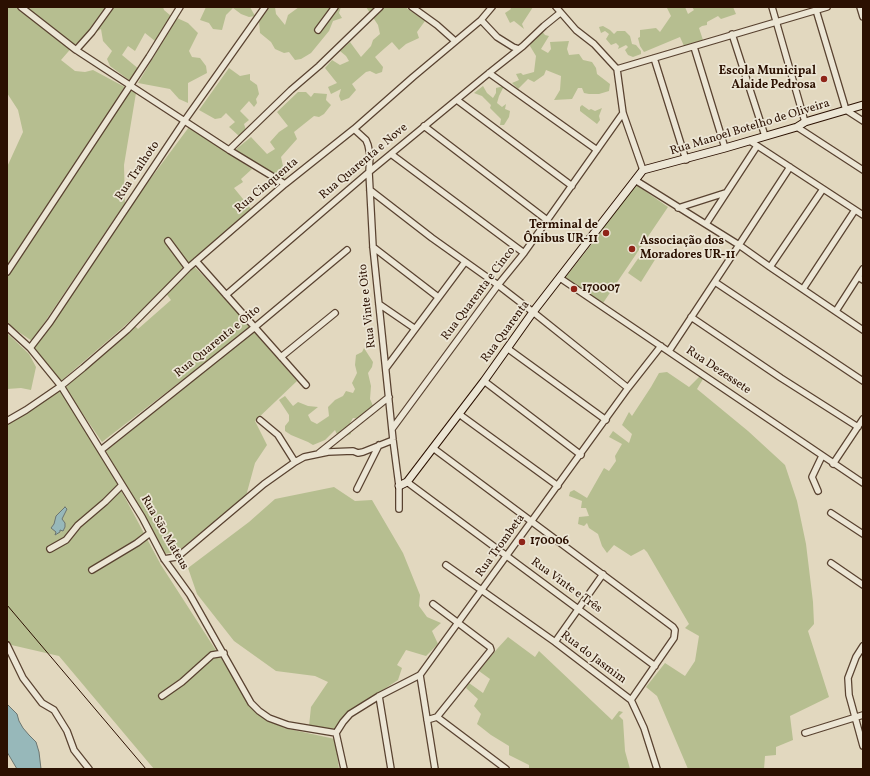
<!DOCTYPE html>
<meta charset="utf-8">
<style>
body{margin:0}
#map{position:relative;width:870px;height:776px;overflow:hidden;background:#e2d8bf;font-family:Vollkorn,serif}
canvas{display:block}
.frame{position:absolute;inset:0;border:8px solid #2b1001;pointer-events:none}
</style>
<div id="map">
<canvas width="870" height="776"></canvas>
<div class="frame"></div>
</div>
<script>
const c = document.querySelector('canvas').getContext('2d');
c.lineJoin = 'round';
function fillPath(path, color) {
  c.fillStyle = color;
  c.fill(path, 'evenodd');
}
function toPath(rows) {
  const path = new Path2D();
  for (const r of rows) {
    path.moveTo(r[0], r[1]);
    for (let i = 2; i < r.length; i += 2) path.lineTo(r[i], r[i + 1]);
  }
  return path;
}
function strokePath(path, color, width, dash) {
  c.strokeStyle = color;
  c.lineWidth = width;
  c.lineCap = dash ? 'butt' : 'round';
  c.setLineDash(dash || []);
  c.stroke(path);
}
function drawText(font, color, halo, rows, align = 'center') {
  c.font = font + ' Vollkorn,serif';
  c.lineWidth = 3.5;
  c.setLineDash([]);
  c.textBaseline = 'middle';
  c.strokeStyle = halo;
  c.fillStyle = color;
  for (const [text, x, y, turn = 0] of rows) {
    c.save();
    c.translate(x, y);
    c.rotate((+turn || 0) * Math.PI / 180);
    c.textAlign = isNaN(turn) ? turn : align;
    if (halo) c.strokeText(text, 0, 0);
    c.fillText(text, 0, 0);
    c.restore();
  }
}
fillPath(toPath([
 [7,7,163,7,164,10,171,16,155,41,145,33,135,51,128,46,122,55,140,70,129,80,110,66,107,59,112,51,103,41,101,29,74,45,61,60,75,71,85,72,93,70,136,93,124,165,125,203,32,341,7,324,7,167,23,132,18,110,7,93],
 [206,7,250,7,255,16,249,17,241,14,233,8,226,15,222,30,213,29,209,23,200,20],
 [270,7,275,7,276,14,285,25,288,15,299,7,341,7,339,13,342,18,333,21,329,31,311,53,301,59,295,60,289,52,284,53,275,49,271,42,260,33,259,21],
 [366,7,405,7,425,21,417,32,419,38,406,44,399,50,392,42,385,48,375,57,383,67,382,72,376,74,370,71,366,72,352,84,356,90,349,98,341,101,339,96,341,89,331,94,328,87,337,83,325,68,332,60,340,65,349,61,346,56,340,51,350,42,361,57,371,46,373,40,380,34,378,25],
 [510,7,533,7,522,24,524,29,514,21,510,23,505,13,511,9],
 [669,7,685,7,688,14,694,10,692,7,733,7,736,14,721,19,718,16,707,22,707,25,702,26,699,28,703,40,684,46,680,37,644,52,640,46,638,38,640,37,640,30,656,28,660,32,671,16,667,8],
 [177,18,188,23,198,33,189,51,192,57,200,58,206,66,207,73,188,83,188,103,179,99,170,89,138,83],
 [603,26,610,30,614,34,617,31,625,31,630,36,632,44,636,45,641,51,641,54,633,57,628,55,625,50,628,47,626,45,618,49,619,46,616,43,611,45,606,39,609,34,605,31,601,33,599,27],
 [541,30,545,35,549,36,541,49,548,53,551,49,550,42,569,41,567,49,569,55,579,54,583,60,592,62,596,68,597,74,610,84,609,91,599,94,589,94,584,93,582,88,578,88,572,99,554,100,560,90,561,76,546,70,544,75,534,82,528,79,518,89,512,83,519,80,516,74,521,73,523,75,534,72,536,56,530,46,532,34],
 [229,68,240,76,250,74,250,80,257,85,259,94,256,99,257,103,254,107,249,101,240,111,249,120,244,124,246,130,239,136,229,127,235,122,226,113,221,118,215,119,199,110],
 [483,86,487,93,493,98,496,93,496,88,504,86,499,96,497,103,502,107,506,104,505,109,510,111,509,117,504,125,500,125,501,119,490,108,491,105,482,96,474,93],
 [298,92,306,92,311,97,314,93,327,94,326,100,331,105,324,114,319,117,314,116,294,132,297,139,281,157,283,166,291,169,283,179,268,171,235,150,251,137,267,154,275,149,270,142,279,132,288,126,277,112],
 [582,105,589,110,591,109,595,111,602,108,599,116,600,120,597,124,580,111,580,107],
 [189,127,252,169,241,179,243,182,234,188,252,210,120,330,61,381,32,348,125,213],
 [635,184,668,207,601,306,565,279,565,278,599,235,612,211],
 [644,250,656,258,641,282,628,273],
 [194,266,251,327,102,442,65,388,133,324,138,329,171,300,165,292],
 [254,332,297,381,255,421,267,445,255,463,246,496,177,552,164,554,106,451],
 [7,333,29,354,36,367,31,390,21,388,7,389],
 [364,348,373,362,372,367,368,373,371,386,370,399,374,408,362,419,353,418,350,423,351,434,339,439,335,430,325,440,313,445,308,442,291,435,285,431,285,426,289,421,289,415,279,400,285,396,293,406,298,402,308,406,318,407,308,415,311,421,317,424,329,416,328,407,335,400,343,396,346,391,353,393,355,389,352,383,357,373,355,365,356,355,362,352],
 [667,372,689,387,700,376,703,379,697,389,748,431,785,465,797,501,806,544,813,602,814,624,808,631,829,697,790,716,793,740,776,747,776,755,765,756,764,769,688,769,657,696,646,687,665,663,685,676,695,661,699,636,685,628,689,624,647,552,644,549,631,556,614,545,607,553,602,546,598,534,589,528,587,523,584,526,578,524,579,517,589,516,586,508,581,508,582,501,569,496,570,492,574,490,587,498,604,468,609,471,616,461,615,456,622,444,609,437,613,431,629,443,632,434,622,425,629,412,632,416,651,387,659,373],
 [61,386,92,436,161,565,257,714,284,728,335,739,339,769,154,769,59,656,7,644,7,420],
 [334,487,355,501,372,500,403,553,420,595,419,606,427,617,441,623,432,631,438,644,426,656,406,650,397,665,402,668,398,680,354,709,335,732,309,726,311,707,328,682,315,676,276,671,234,641,197,594,188,568,249,522,275,499],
 [508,637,535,657,539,651,612,720,619,711,623,712,619,716,623,720,625,751,630,769,529,769,529,765,509,755,509,746,491,735,477,724,481,714,474,706,478,699,466,688,469,683,483,693,490,679,479,671,497,649]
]), '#b6be90');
const water = toPath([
 [65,507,67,509,62,519,65,523,65,527,63,531,60,530,60,532,55,535,56,532,51,528,54,524,56,516,65,507],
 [7,704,17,714,19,721,23,728,29,735,36,742,39,752,41,769,17,769,7,752,7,704]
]);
fillPath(water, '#97b8ba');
strokePath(water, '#6c7570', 1);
const street = toPath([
 [21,7,76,50,229,150,285,184],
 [412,7,437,25,455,41],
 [556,7,576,30,594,44,617,69,623,113,643,170],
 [772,7,805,122],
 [860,7,863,17],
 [816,10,846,110,863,121],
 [481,20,497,37,513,47,519,49],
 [318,30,335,7],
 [732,34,765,136],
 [694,47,725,148],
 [76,50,92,32,110,7],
 [654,58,686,160],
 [617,69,827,7],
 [489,73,597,150],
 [457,100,572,186],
 [424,126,547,220],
 [797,127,863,170],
 [354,129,366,140,368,145,370,155,369,172,373,247,393,440,399,486,399,509],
 [750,141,863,215],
 [229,150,291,90,319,66,380,7],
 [391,154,524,253],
 [635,180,739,245,770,267,863,330],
 [370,190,432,238,498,285,533,312,628,388],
 [678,208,725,193],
 [706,224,757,146],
 [168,241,188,268],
 [739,245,790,167],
 [373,247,438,297],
 [196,261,306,385],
 [770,267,823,189],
 [7,272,149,57,180,7],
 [858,277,863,280],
 [560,278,863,483],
 [715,282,863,381],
 [803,289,855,210],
 [226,295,369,172,489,73,523,46,544,26,560,13],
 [379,304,414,328],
 [836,311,863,269],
 [691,317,781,378,858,427],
 [7,327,30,348,61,386,142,517,164,559,190,595,251,703,259,711,269,718,288,725,336,733],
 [30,348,50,322,185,120,265,7],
 [507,348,606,420],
 [669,351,739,245],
 [281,357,335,313],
 [386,368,465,262],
 [484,381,581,455],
 [459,414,558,486],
 [260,420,278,435,295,462],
 [7,421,26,410,61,386,83,368,127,330,188,268,285,184,354,129,413,77,481,20,492,7],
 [392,429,498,285,524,253,623,113],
 [433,448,673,627,675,630,674,638,631,700],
 [101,450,255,327,347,250],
 [319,453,389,397],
 [833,464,863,419],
 [407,482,655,666],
 [357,489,379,445],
 [818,491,812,477,822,456],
 [831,513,863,534],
 [50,549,66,540,78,525,105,502,122,485],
 [164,559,176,557,181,554,264,484,295,462,304,457,328,452,353,451,358,453,363,452,393,440],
 [831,563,863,585],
 [446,565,555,642,631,700,644,728,657,769],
 [92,570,137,543,150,533],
 [433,604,490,647,491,650,437,717],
 [555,642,603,574],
 [7,645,23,678,42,703,54,710,67,731,74,750,89,769],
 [863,646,856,657,848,678,849,695,863,746],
 [420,675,435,769],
 [162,696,182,682,212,655,224,653],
 [379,696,391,769],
 [427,720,437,717,506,769],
 [336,733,343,722,350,714,379,696,420,675,628,388,661,346],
 [336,733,344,769],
 [805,733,863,715]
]);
const secondary = toPath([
 [399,486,407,482,484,381,533,312,643,170,725,148,797,127,805,122,863,105]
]);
strokePath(street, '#594230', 8);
strokePath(secondary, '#2b1001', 9);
strokePath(street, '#ece6d5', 5.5);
strokePath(secondary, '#ece6d5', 7);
strokePath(toPath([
 [7,605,146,769]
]), '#2b1001', 1);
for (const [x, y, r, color] of [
 [824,79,4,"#8f2418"],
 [606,233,4,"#8f2418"],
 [632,249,4,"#8f2418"],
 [574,289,4,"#8f2418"],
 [522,542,4,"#8f2418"]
]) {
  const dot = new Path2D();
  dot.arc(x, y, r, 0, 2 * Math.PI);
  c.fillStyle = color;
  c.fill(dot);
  strokePath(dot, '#ece6d5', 1.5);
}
drawText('bold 12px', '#2b1001', '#ece6d5', [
 ["Escola Municipal",816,72,"right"],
 ["Alaide Pedrosa",816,86,"right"],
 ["Terminal de",598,226,"right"],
 ["Ônibus UR-11",598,240,"right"],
 ["Associação dos",640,242],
 ["Moradores UR-11",640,256],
 ["170007",582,289],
 ["170006",530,542]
], 'left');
drawText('12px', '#2b1001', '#ece6d5', [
 ["Rua Manoel Botelho de Oliveira",750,128,-17],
 ["Rua Quarenta e Nove",364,162,-40],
 ["Rua Tralhoto",138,171,-56],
 ["Rua Cinquenta",267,186,-40],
 ["Rua Quarenta e Cinco",479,294,-53],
 ["Rua Vinte e Oito",368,306,-96],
 ["Rua Quarenta",506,332,-54],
 ["Rua Quarenta e Oito",218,342,-39],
 ["Rua Dezessete",718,371,34],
 ["Rua São Mateus",164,533,60],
 ["Rua Trombeta",501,546,-54],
 ["Rua Vinte e Três",566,586,36],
 ["Rua do Jasmim",593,658,37]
]);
</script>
